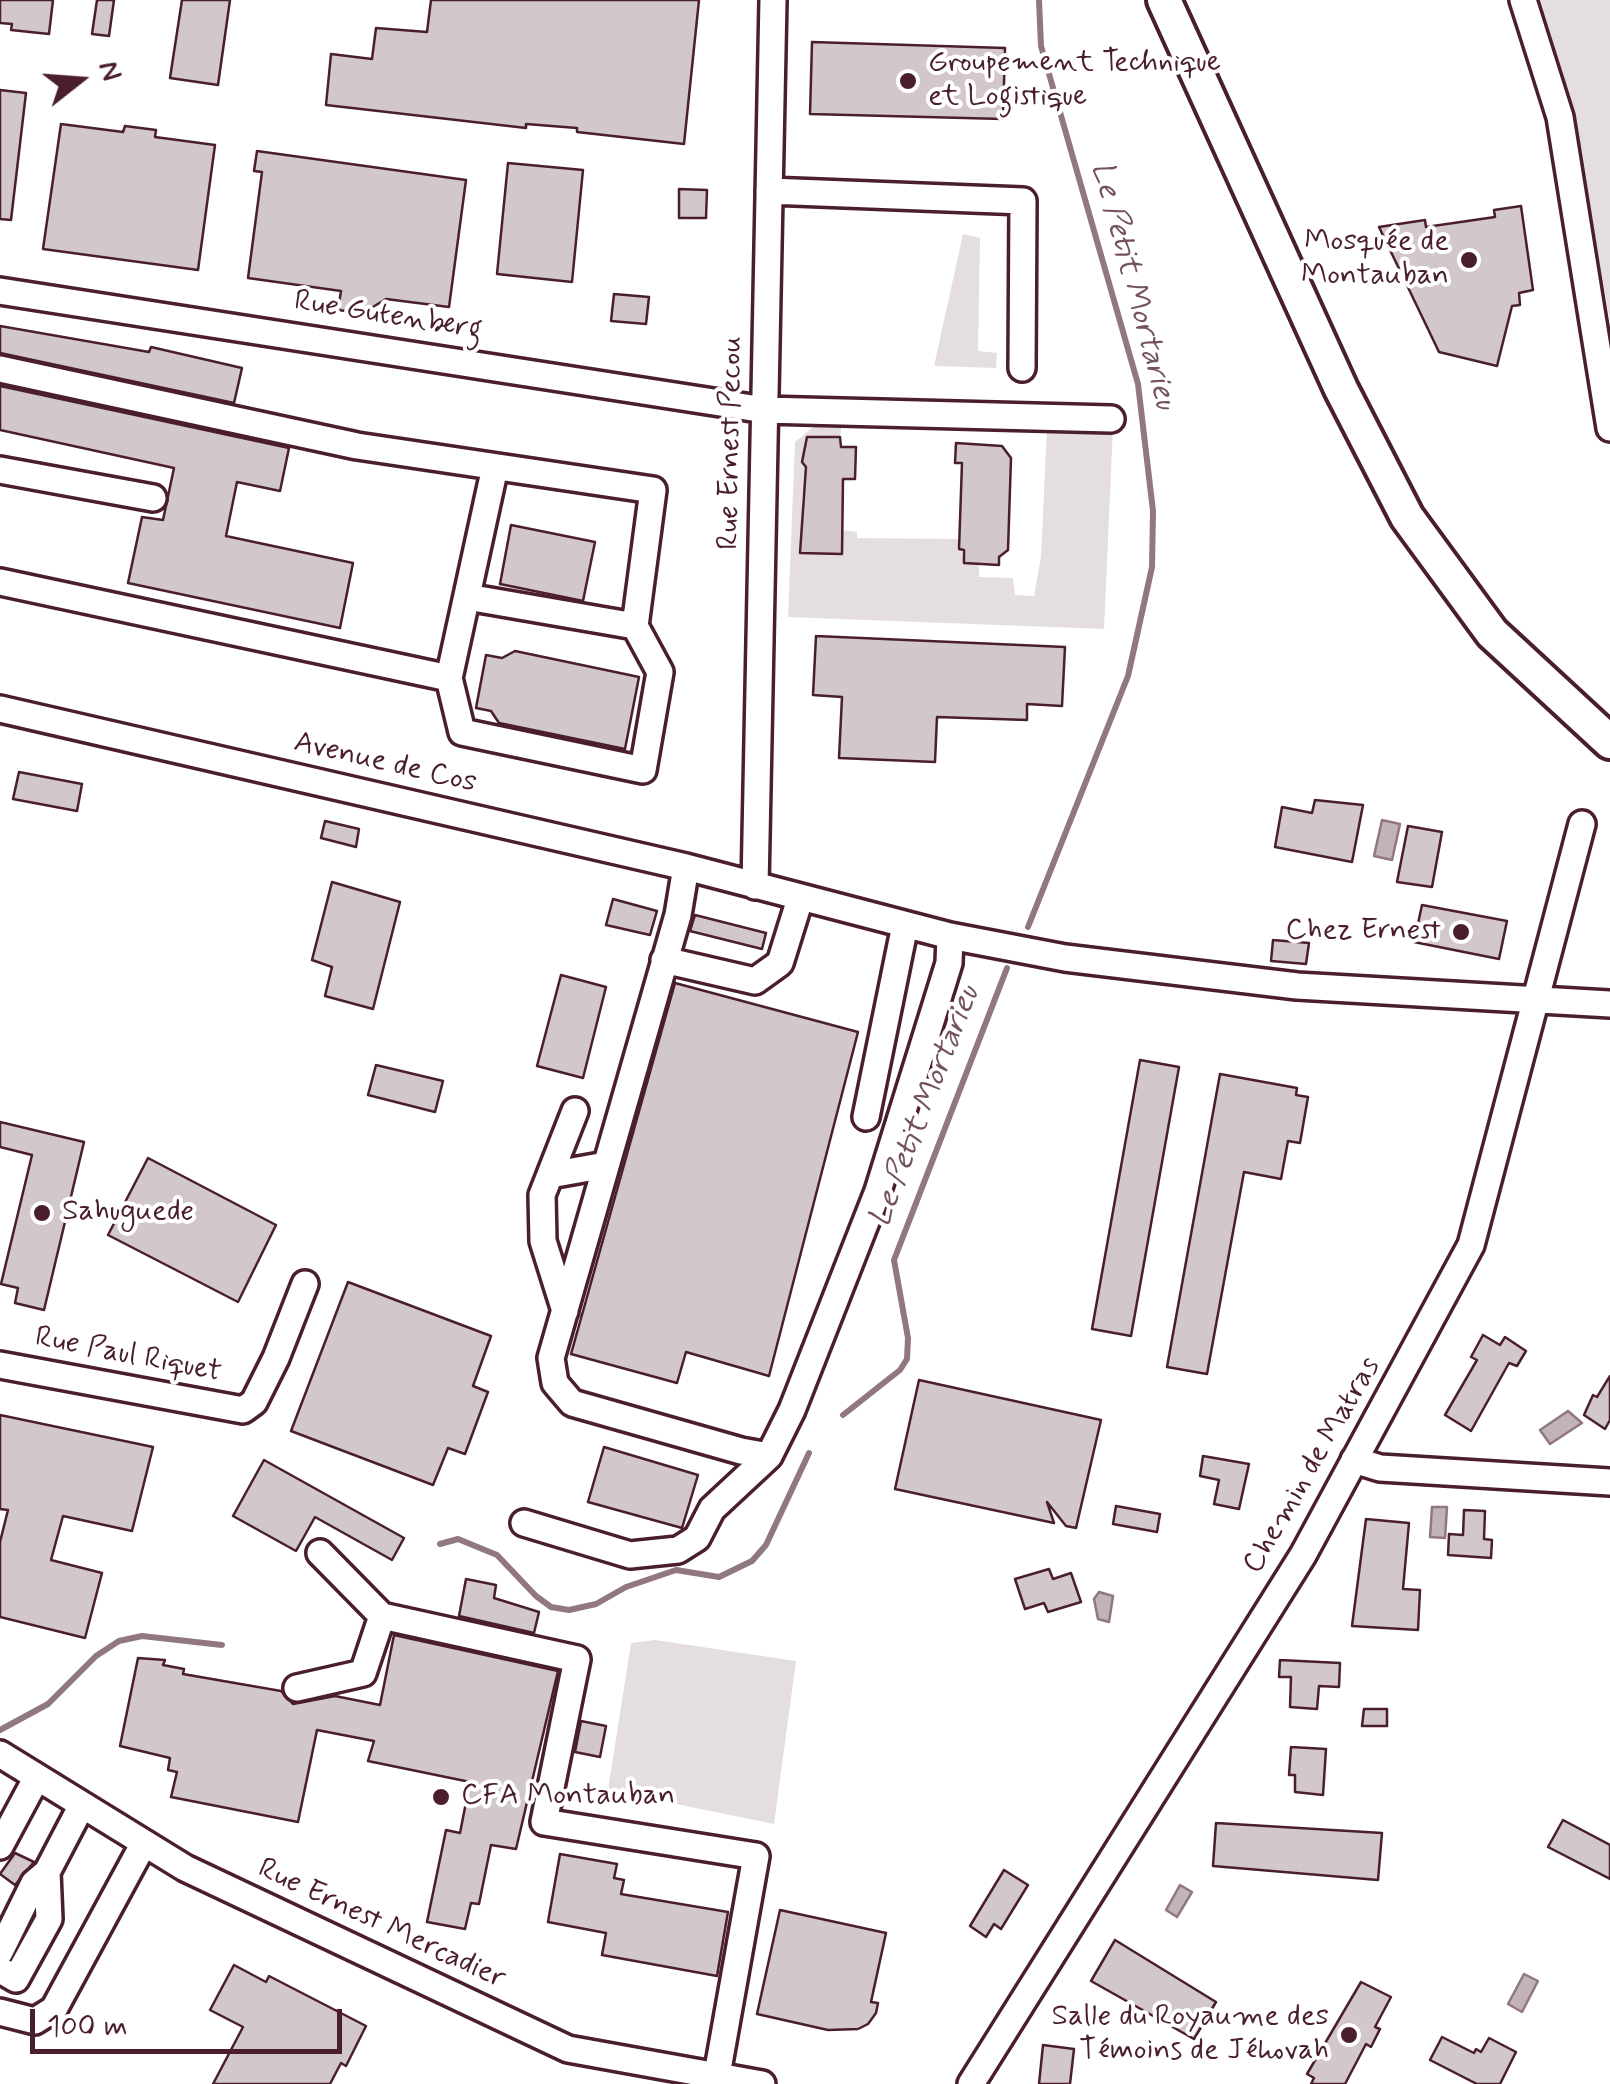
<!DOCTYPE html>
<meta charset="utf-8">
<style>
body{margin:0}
#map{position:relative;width:1610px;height:2084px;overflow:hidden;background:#fff;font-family:Mynerve,sans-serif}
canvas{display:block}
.north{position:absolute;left:30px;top:30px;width:100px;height:100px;-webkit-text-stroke:8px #fff;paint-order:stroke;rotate:73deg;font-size:28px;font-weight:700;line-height:40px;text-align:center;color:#4a1f2b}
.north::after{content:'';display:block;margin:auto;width:35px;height:45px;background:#4a1f2b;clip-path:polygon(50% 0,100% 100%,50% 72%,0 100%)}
.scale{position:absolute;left:30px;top:2009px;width:312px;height:45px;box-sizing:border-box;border:5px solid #4a1f2b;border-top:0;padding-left:12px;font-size:30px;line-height:35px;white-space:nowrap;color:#4a1f2b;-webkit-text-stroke:8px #fff;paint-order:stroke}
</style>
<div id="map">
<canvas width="1610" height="2084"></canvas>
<div class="north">N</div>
<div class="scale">100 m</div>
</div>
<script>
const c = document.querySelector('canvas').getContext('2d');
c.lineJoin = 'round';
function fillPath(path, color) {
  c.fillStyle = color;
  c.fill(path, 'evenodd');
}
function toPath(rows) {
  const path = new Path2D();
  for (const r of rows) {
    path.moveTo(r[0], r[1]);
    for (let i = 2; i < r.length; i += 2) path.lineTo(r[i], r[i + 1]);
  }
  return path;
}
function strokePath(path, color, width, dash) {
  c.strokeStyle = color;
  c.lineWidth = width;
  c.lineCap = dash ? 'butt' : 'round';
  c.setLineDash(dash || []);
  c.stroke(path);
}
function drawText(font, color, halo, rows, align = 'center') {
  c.font = font + ' Mynerve,sans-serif';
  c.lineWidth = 8;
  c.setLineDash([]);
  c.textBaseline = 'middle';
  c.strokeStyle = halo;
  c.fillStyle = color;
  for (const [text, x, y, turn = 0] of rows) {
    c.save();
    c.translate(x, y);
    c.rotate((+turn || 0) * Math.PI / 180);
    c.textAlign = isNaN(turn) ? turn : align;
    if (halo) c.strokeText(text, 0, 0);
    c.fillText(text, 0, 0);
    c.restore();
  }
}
fillPath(toPath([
 [1539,0,1610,0,1610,322,1577,134],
 [963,234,980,238,978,351,997,353,996,368,934,366],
 [820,421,842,422,840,437,807,438,832,495,802,494,801,553,841,554,842,530,857,532,857,538,959,539,964,563,979,564,979,577,1013,578,1015,595,1034,596,1041,557,1047,428,1113,427,1104,629,788,617,795,442],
 [655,1640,796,1661,774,1824,608,1790,631,1643]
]), '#e5dee0');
const water = toPath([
 [1382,820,1400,824,1392,860,1374,856,1382,820],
 [1568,1411,1582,1423,1550,1444,1540,1430,1568,1411],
 [1432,1507,1447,1507,1445,1538,1430,1537,1432,1507],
 [1099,1592,1113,1596,1109,1622,1098,1619,1094,1599,1099,1592],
 [1180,1885,1192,1892,1177,1917,1166,1910,1180,1885],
 [1524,1974,1538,1981,1522,2012,1508,2004,1524,1974]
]);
fillPath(water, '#c1b3b6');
strokePath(water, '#91787e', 2.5);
strokePath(toPath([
 [1028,927,1128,676,1152,567,1153,511,1138,384,1041,46,1039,0],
 [843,1415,900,1370,907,1359,908,1338,894,1260,1007,968],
 [440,1544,458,1539,497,1555,536,1596,551,1607,569,1610,596,1604,626,1587,676,1570,719,1577,752,1561,766,1545,809,1453],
 [0,1730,48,1704,96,1656,119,1641,142,1636,222,1645]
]), '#91787e', 6);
const building = toPath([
 [0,0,53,0,49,34,11,30,12,24,0,23,0,0],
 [97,0,114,0,109,36,92,34,97,0],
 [182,0,230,0,218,85,170,78,182,0],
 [431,0,699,0,684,144,577,132,577,128,526,124,526,128,326,105,331,54,372,59,376,28,427,32,431,0],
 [812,42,1005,48,1003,119,810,114,812,42],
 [0,90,26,93,11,220,0,219,0,90],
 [61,124,123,132,125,126,156,130,155,137,215,145,198,270,43,249,61,124],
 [257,151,466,180,449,307,386,299,363,313,338,310,341,291,248,278,262,172,254,171,257,151],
 [508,163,583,170,572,282,497,274,508,163],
 [679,189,707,190,706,218,679,218,679,189],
 [1521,206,1533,290,1519,293,1520,305,1512,306,1497,366,1439,352,1379,227,1425,220,1426,227,1495,217,1494,210,1521,206],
 [614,294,649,297,646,324,611,321,614,294],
 [0,326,149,352,151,347,242,368,234,403,0,353,0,326],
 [0,386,289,448,280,491,237,482,226,536,353,563,340,628,128,583,142,517,163,520,174,468,0,430,0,386],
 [807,437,840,437,841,447,856,447,855,479,843,479,842,554,800,553,806,467,802,462,807,437],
 [956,443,1002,446,1011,458,1008,550,999,557,999,565,964,563,964,550,959,549,962,463,955,463,956,443],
 [511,525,595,542,583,601,500,584,511,525],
 [816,636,1065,647,1062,706,1027,704,1027,720,937,717,935,762,839,758,842,697,813,695,816,636],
 [515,651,639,677,625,749,499,723,491,711,476,708,486,655,502,658,515,651],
 [19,772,82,784,77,811,13,799,19,772],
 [1315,800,1363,805,1352,862,1275,847,1282,807,1312,813,1315,800],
 [325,821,359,829,356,847,321,838,325,821],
 [1408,826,1442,832,1432,887,1397,882,1408,826],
 [332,882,400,902,373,1009,325,996,332,967,312,960,332,882],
 [613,899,657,911,650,935,606,925,613,899],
 [1422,905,1507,921,1499,959,1414,942,1422,905],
 [695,915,766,933,762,949,690,931,695,915],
 [1273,940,1309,943,1306,964,1271,961,1273,940],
 [561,975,606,987,583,1078,537,1066,561,975],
 [675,983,858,1032,769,1376,686,1352,677,1383,571,1354,675,983],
 [1140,1060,1179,1067,1131,1336,1092,1329,1140,1060],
 [376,1065,443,1081,435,1112,368,1095,376,1065],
 [1220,1074,1297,1088,1296,1095,1308,1097,1300,1143,1288,1141,1281,1179,1244,1172,1207,1374,1167,1367,1220,1074],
 [0,1122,84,1142,44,1310,15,1303,18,1288,1,1284,32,1155,0,1147,0,1122],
 [148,1158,276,1225,238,1302,108,1235,148,1158],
 [348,1282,491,1336,473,1386,488,1392,465,1454,448,1448,433,1485,291,1431,348,1282],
 [1483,1335,1500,1345,1505,1337,1526,1351,1517,1366,1509,1363,1471,1431,1445,1415,1477,1360,1471,1357,1483,1335],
 [1610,1376,1610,1420,1605,1429,1584,1415,1593,1395,1597,1397,1610,1376],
 [919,1380,1101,1420,1076,1528,1066,1526,1047,1502,1054,1523,895,1489,919,1380],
 [0,1415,153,1447,132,1531,63,1516,51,1560,102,1573,85,1638,0,1617,0,1542,8,1510,0,1509,0,1415],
 [604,1447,698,1475,682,1528,588,1502,604,1447],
 [1203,1456,1249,1464,1239,1509,1214,1504,1219,1480,1200,1476,1203,1456],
 [264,1460,404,1538,392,1560,315,1517,296,1551,233,1516,264,1460],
 [1116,1506,1160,1514,1157,1532,1113,1524,1116,1506],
 [1464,1510,1485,1511,1484,1539,1492,1540,1491,1558,1448,1555,1449,1534,1463,1535,1464,1510],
 [1366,1519,1409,1523,1403,1589,1420,1590,1418,1630,1352,1626,1366,1519],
 [1049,1569,1053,1579,1071,1573,1081,1602,1048,1612,1044,1603,1025,1609,1015,1579,1049,1569],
 [466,1579,496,1585,494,1598,539,1612,534,1633,459,1616,466,1579],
 [394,1635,558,1671,516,1849,491,1845,479,1904,471,1903,465,1929,427,1922,446,1830,460,1833,470,1782,368,1761,374,1741,317,1730,298,1822,171,1797,177,1772,168,1770,170,1758,120,1746,138,1658,165,1660,163,1665,184,1669,183,1674,281,1691,293,1704,335,1696,380,1705,394,1635],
 [1280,1660,1340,1663,1339,1687,1319,1686,1317,1709,1290,1707,1291,1677,1279,1677,1280,1660],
 [1364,1709,1387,1709,1387,1726,1362,1726,1364,1709],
 [581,1721,606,1726,600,1757,575,1752,581,1721],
 [1291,1747,1326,1749,1323,1795,1295,1792,1295,1775,1289,1775,1291,1747],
 [1563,1820,1610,1845,1610,1879,1548,1847,1563,1820],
 [1216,1823,1382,1833,1378,1880,1213,1866,1216,1823],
 [15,1853,34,1862,15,1885,0,1874,15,1853],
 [560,1854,617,1864,614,1878,624,1880,621,1894,728,1912,717,1976,602,1955,606,1933,548,1922,560,1854],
 [1004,1870,1028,1885,1001,1929,994,1924,986,1937,970,1926,1004,1870],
 [780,1910,886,1933,871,2002,878,2003,876,2013,868,2024,858,2029,828,2030,757,2014,780,1910],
 [1115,1940,1216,2002,1194,2039,1091,1981,1115,1940],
 [234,1965,266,1982,269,1976,366,2026,346,2066,341,2063,330,2084,213,2084,243,2027,210,2010,234,1965],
 [1361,1982,1391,1997,1375,2027,1380,2029,1371,2047,1366,2044,1345,2084,1311,2084,1314,2078,1307,2074,1361,1982],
 [1442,2037,1474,2053,1476,2049,1481,2052,1489,2038,1516,2052,1500,2084,1477,2084,1430,2060,1442,2037],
 [1043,2045,1074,2049,1070,2084,1039,2084,1043,2045]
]);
fillPath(building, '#d2c7cb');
strokePath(building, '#4a1f2b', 2.5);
const minor = toPath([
 [1523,0,1560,117,1610,428],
 [769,191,1023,201,1022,368],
 [0,291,765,410,1111,419],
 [0,369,357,446,653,490,635,626,660,672,643,770,462,732,449,678,495,467],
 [0,470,153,498],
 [0,582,449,678],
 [467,597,635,626],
 [0,709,686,867,950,936,1065,958,1297,986,1610,1004],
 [686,867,678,915,551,1358,555,1383,572,1403,741,1451,769,1456,792,1410,878,1191,949,963,950,936],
 [755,886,773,0],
 [664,960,755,981,780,963,800,899],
 [866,1117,905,925],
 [550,1175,606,1165],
 [565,1311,543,1241,542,1195,575,1111],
 [0,1365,243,1410,254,1402,276,1358,305,1284],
 [1354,1460,1380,1468,1610,1482],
 [524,1523,630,1555,678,1550,697,1538,712,1509,769,1456],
 [320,1553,382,1616,577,1659,544,1822,756,1856,717,2075],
 [297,1688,363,1673,382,1616],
 [0,1754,185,1868,568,2049,762,2084],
 [0,1846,37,1777],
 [0,1952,34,1883,47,1872,82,1805],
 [0,1970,16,1979,49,1919,47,1872],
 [0,2012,35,2021,54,2009,144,1843],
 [971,2084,1303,1555,1471,1245,1582,824]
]);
const major = toPath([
 [1164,0,1341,389,1407,517,1492,633,1610,742]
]);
strokePath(minor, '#4a1f2b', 32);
strokePath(major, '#4a1f2b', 40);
strokePath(minor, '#fff', 25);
strokePath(major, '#fff', 32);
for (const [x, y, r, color] of [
 [908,81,10,"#4a1f2b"],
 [1469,260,10,"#4a1f2b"],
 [1461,932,10,"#4a1f2b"],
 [42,1213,10,"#4a1f2b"],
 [441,1797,10,"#4a1f2b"],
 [1349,2035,10,"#4a1f2b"]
]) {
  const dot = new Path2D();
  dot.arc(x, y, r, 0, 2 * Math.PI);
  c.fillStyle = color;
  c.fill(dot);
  strokePath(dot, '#fff', 4);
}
drawText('30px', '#4a1f2b', '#fff', [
 ["Groupement Technique",928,64],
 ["et Logistique",928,98],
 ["Mosquée de",1449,243,"right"],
 ["Montauban",1449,277,"right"],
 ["Chez Ernest",1441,932,"right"],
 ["Sahuguede",62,1213],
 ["CFA Montauban",461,1797],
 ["Salle du Royaume des",1329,2018,"right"],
 ["Témoins de Jéhovah",1329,2052,"right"]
], 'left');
drawText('30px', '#4a1f2b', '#fff', [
 ["Rue Gutenberg",388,317,9],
 ["Rue Ernest Pecou",732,443,-89],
 ["Avenue de Cos",385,764,13],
 ["Rue Paul Riquet",128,1356,11],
 ["Chemin de Matras",1313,1466,-60],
 ["Rue Ernest Mercadier",381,1925,25]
]);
drawText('italic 32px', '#74535c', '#fff', [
 ["Le Petit Mortarieu",1132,286,75],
 ["Le Petit Mortarieu",926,1107,-69]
]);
</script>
